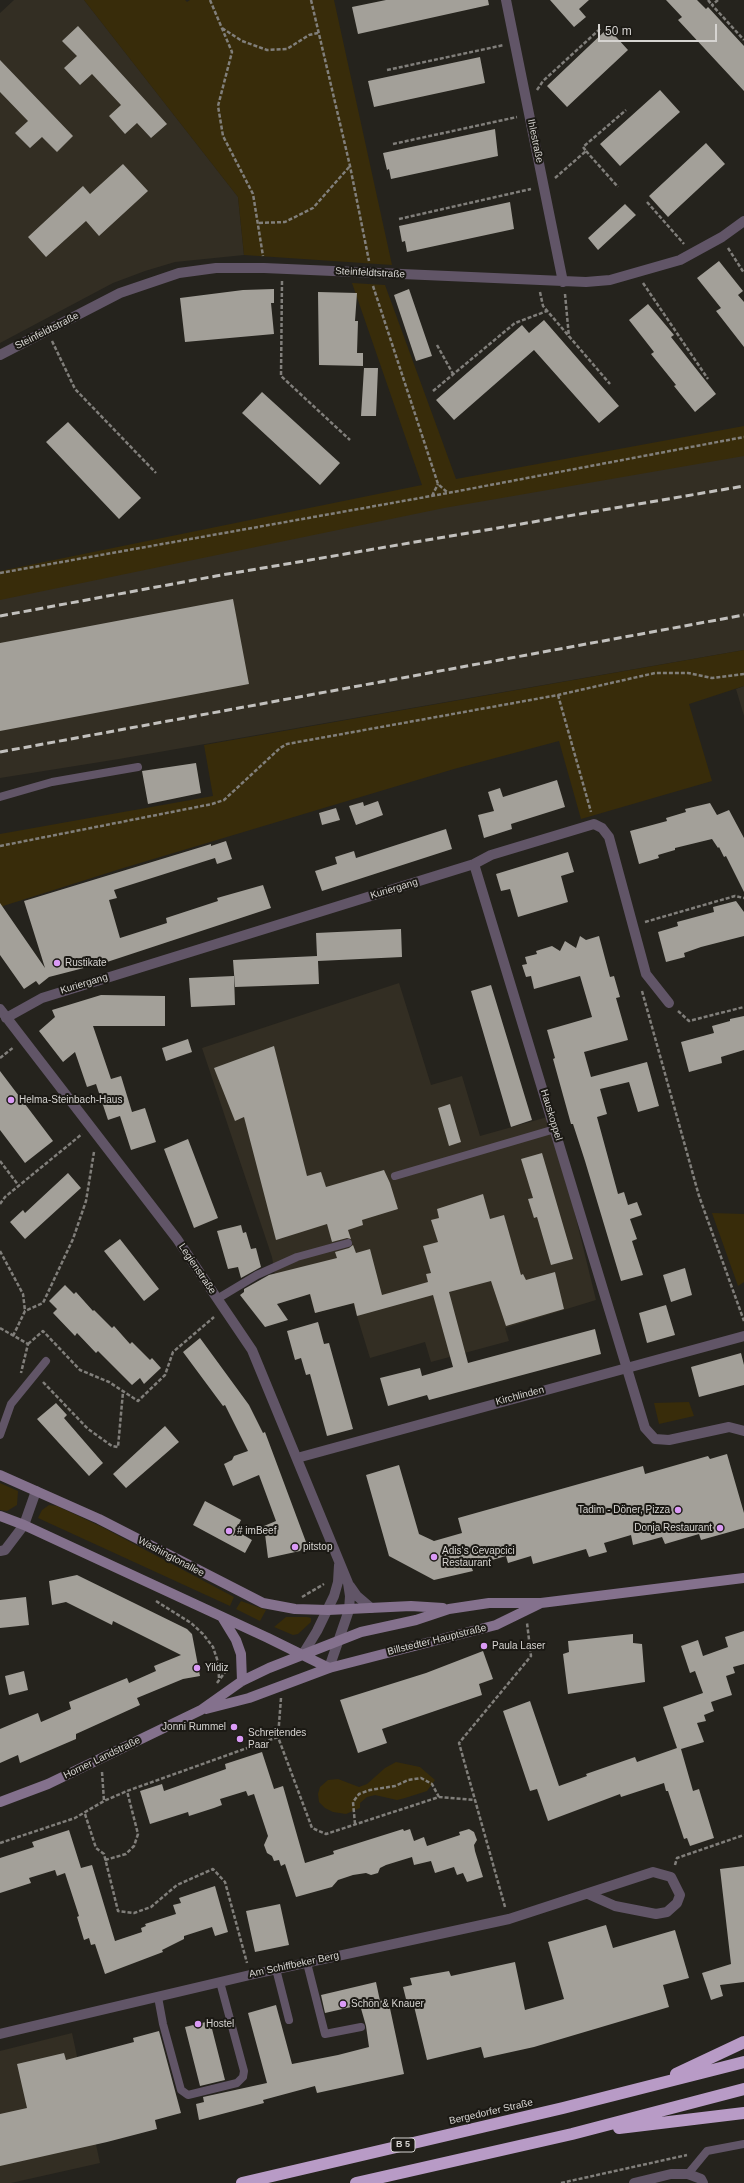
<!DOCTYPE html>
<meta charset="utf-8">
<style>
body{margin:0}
#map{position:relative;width:744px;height:2183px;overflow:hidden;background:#25231d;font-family:Helvetica,sans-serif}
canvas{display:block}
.scale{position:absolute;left:598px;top:24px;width:119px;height:18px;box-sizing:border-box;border:2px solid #d6d4d1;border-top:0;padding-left:5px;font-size:12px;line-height:14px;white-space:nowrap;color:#d6d4d1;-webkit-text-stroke:3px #1b1914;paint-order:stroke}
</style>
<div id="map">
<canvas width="744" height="2183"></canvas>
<div class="scale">50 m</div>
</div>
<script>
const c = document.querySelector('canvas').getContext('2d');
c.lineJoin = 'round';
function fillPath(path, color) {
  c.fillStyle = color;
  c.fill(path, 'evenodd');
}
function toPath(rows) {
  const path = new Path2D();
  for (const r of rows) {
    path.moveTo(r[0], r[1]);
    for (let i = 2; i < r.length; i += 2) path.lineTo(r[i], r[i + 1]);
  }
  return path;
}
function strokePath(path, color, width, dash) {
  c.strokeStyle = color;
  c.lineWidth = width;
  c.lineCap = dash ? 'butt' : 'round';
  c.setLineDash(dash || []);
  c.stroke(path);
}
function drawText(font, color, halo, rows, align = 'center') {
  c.font = font + ' Helvetica,sans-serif';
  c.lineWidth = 4;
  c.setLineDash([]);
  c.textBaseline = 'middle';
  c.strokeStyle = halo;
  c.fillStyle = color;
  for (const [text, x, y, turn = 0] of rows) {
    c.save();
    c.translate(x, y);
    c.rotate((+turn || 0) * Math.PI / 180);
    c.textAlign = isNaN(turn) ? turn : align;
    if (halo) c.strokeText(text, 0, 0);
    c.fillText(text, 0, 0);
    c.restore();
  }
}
fillPath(toPath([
 [14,0,84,0,238,197,244,255,175,262,145,271,113,283,0,343,0,13],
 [744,452,744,650,119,759,0,778,0,586],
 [744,686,744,716,736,689],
 [399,983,431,1085,462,1076,480,1136,551,1116,596,1300,505,1328,509,1341,431,1362,425,1342,370,1358,353,1303,315,1313,308,1289,304,1290,305,1296,296,1298,294,1289,275,1275,272,1257,202,1048],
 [72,2033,100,2163,11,2183,0,2183,0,2051]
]), '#332e23');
fillPath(toPath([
 [84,0,185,0,187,2,190,0,334,0,392,265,244,255,238,197],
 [352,283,385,285,456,479,744,426,744,456,444,508,0,600,0,571,422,485],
 [744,650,744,686,689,704,712,781,581,819,559,741,454,769,120,869,0,907,0,834,213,796,204,745],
 [712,1213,744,1214,744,1282,738,1286],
 [689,1402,694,1416,659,1424,654,1403],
 [0,1483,18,1491,17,1505,7,1511,0,1510],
 [49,1505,57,1506,102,1527,234,1597,230,1606,38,1518,42,1510],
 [241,1601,266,1610,260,1621,236,1609],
 [286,1617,307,1617,311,1618,311,1622,298,1634,293,1635,274,1627],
 [396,1762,420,1767,435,1780,427,1791,405,1798,397,1800,375,1795,367,1797,360,1803,360,1808,346,1814,333,1812,325,1808,319,1802,318,1794,320,1787,328,1780,338,1779,359,1787,367,1784,385,1768]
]), '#382c0a');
fillPath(toPath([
 [386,0,488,0,489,5,358,34,352,7],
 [550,0,589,0,579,9,586,17,574,27],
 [666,0,697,0,706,9,708,7,744,46,744,91,678,20,682,17],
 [78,26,167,124,151,138,137,123,125,134,109,116,121,105,92,74,80,85,64,68,77,56,62,41],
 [608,28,628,50,567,107,547,86],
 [480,57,485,83,374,107,368,81],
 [0,60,73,136,57,152,42,137,30,148,15,133,28,121,0,92],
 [660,90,680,112,620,166,600,144],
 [495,129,498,156,391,179,389,169,387,170,383,153],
 [706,143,725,164,668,217,649,196],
 [123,164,148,191,99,236,86,221,46,257,28,237,83,186,90,194],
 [510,202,514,229,407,252,405,241,402,242,399,226],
 [625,204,636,215,598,250,588,238],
 [719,261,743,291,738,295,744,302,744,347,716,311,721,308,697,278],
 [274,289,274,303,271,303,274,334,185,342,180,298,243,290],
 [409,289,432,356,416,361,394,295],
 [318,292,357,293,355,321,358,321,357,353,363,353,363,366,319,365],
 [648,304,674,335,671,337,716,394,695,412,674,386,676,385,651,354,654,352,629,320],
 [544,320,619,406,599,423,534,350,454,420,436,400,522,325,529,333],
 [364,368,378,368,376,416,361,416],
 [262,392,340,463,320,485,242,413],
 [68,422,141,498,119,519,46,442],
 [233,599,249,684,0,731,0,643],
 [196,763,201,793,148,804,142,771],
 [557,780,565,807,511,824,512,829,484,838,478,815,494,811,488,792,500,788,503,797],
 [378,801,383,815,356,825,349,806,363,802,364,806],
 [710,803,717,815,729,810,744,838,744,892,726,856,724,857,719,847,718,848,712,839,675,848,675,850,658,855,659,858,639,864,630,831,667,821,666,818,686,812,685,809],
 [336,808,340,820,322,825,319,813],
 [446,829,452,849,322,891,315,871,337,864,335,857,354,851,356,858],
 [226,841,232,859,217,864,215,858,114,890,117,898,109,900,120,938,167,923,166,918,218,901,217,898,263,885,271,908,107,962,49,977,39,985,36,981,24,989,0,955,0,903,45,968,24,901,211,844,211,846],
 [568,852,574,872,561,876,568,902,518,917,510,889,501,891,496,874],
 [736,901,744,912,744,936,701,947,684,953,685,957,666,962,658,932,678,926,677,922,714,912,713,907],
 [401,929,402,957,318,961,319,984,235,987,233,960,317,956,316,933],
 [580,936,586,940,599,936,610,977,614,976,620,997,616,998,628,1040,584,1052,591,1077,647,1062,659,1106,638,1112,629,1082,600,1089,607,1114,597,1117,618,1194,624,1192,628,1205,637,1202,642,1215,630,1219,637,1239,632,1241,643,1275,621,1281,585,1161,573,1124,571,1124,553,1059,555,1058,547,1030,592,1017,580,976,534,989,531,976,526,977,522,965,527,964,525,957,537,954,536,951,552,946,560,951,565,941,576,948],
 [234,976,235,1005,191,1007,189,978],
 [491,985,532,1120,511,1127,471,991],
 [101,995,165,996,165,1026,93,1026,111,1079,121,1076,132,1112,145,1108,156,1142,131,1150,120,1116,108,1120,96,1084,87,1087,75,1052,63,1062,39,1031,55,1017,52,1010],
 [744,1016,744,1050,721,1057,722,1063,689,1072,681,1042,714,1033,712,1026,730,1021,730,1019],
 [188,1039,192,1052,166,1061,162,1048],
 [274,1046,307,1176,321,1172,326,1187,384,1170,390,1183,398,1209,362,1220,363,1225,348,1230,351,1239,347,1238,332,1242,327,1224,276,1240,244,1117,235,1121,214,1068],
 [0,1071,53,1141,25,1163,0,1130],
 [450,1104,461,1142,449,1146,438,1108],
 [188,1139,218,1218,194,1228,164,1149],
 [542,1153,573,1259,551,1265,537,1217,534,1218,528,1199,533,1198,521,1159],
 [68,1173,81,1188,25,1239,10,1222,23,1210,25,1213],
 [483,1194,490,1219,504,1215,521,1275,523,1274,526,1280,555,1272,564,1309,506,1326,491,1281,449,1292,468,1363,595,1329,601,1354,429,1400,427,1395,388,1406,380,1378,420,1368,422,1376,453,1367,433,1295,357,1316,354,1303,315,1313,310,1294,277,1304,288,1320,265,1327,240,1295,244,1292,244,1289,269,1275,337,1258,335,1252,349,1248,353,1245,356,1253,370,1249,382,1295,428,1282,426,1274,431,1273,423,1246,438,1242,431,1220,439,1218,437,1209],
 [241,1225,243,1233,246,1232,251,1249,256,1248,261,1267,241,1278,238,1267,228,1269,217,1231],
 [120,1239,159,1289,144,1301,104,1251],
 [685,1268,692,1295,671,1302,663,1275],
 [65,1285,74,1294,76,1292,93,1311,94,1310,112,1328,114,1326,130,1344,132,1342,150,1360,152,1358,161,1368,144,1384,140,1378,132,1385,98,1351,96,1353,77,1333,75,1336,53,1313,57,1309,49,1301],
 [666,1305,675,1335,647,1343,639,1313],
 [318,1322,324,1344,329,1343,353,1429,327,1436,310,1374,306,1375,301,1358,295,1360,287,1331],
 [200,1338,249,1405,263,1433,265,1432,306,1542,300,1551,268,1558,264,1526,276,1521,259,1475,233,1486,224,1464,232,1460,234,1456,248,1451,225,1405,223,1406,183,1352],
 [741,1353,744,1365,744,1385,699,1397,691,1367],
 [56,1403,67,1415,64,1418,103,1463,89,1476,37,1419],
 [165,1426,179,1442,126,1488,113,1474],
 [727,1454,744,1513,744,1528,701,1540,699,1534,665,1544,662,1537,633,1545,631,1535,604,1543,607,1552,589,1557,586,1549,533,1564,531,1556,508,1563,506,1556,471,1566,473,1571,434,1580,389,1556,366,1475,399,1465,419,1534,434,1541,462,1533,458,1518,643,1466,645,1474,708,1456,710,1459],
 [205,1501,241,1520,233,1536,240,1533,252,1540,245,1553,193,1525],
 [77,1575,187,1629,192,1634,200,1676,183,1679,137,1698,140,1705,76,1734,76,1739,20,1763,18,1755,0,1763,0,1729,38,1713,41,1722,71,1709,69,1702,127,1678,129,1683,156,1671,154,1666,181,1655,113,1621,112,1625,66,1602,52,1605,49,1581],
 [26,1597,29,1625,0,1628,0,1600],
 [744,1631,744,1664,733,1667,735,1673,726,1676,732,1695,711,1702,714,1711,704,1715,706,1721,697,1723,704,1742,681,1749,693,1791,699,1789,714,1838,690,1846,687,1838,684,1839,668,1791,666,1791,664,1783,621,1797,620,1794,548,1821,537,1789,530,1791,503,1711,530,1701,559,1786,587,1776,586,1774,635,1757,637,1762,677,1748,663,1707,703,1693,695,1671,690,1673,681,1646,698,1640,703,1656,728,1647,725,1637],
 [633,1634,633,1643,642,1644,645,1682,568,1694,563,1654,569,1652,568,1641],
 [483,1651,493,1679,479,1684,482,1695,382,1729,387,1743,358,1753,340,1700,426,1673],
 [24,1671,28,1690,9,1695,5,1676],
 [262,1752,274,1789,283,1786,305,1863,334,1854,333,1851,403,1829,404,1831,410,1829,414,1841,424,1837,427,1846,460,1835,459,1832,469,1829,474,1832,477,1840,474,1845,475,1851,483,1877,467,1882,463,1873,457,1875,454,1867,435,1873,431,1861,414,1865,412,1857,386,1865,380,1868,378,1873,371,1875,366,1873,353,1875,338,1880,332,1887,296,1897,285,1864,281,1866,279,1860,274,1861,272,1856,267,1853,264,1845,268,1836,254,1794,248,1796,246,1791,220,1799,222,1805,214,1808,189,1816,188,1812,150,1824,140,1791,162,1784,164,1791,226,1769,225,1764],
 [69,1830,81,1868,92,1865,115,1941,142,1932,141,1928,146,1926,145,1924,176,1914,173,1905,181,1903,179,1898,215,1886,228,1932,215,1936,212,1927,184,1936,184,1939,162,1950,163,1952,105,1974,95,1944,91,1945,89,1938,84,1940,77,1917,79,1916,65,1873,57,1876,55,1870,29,1878,31,1883,0,1893,0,1858,34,1847,32,1842],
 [744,1866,744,1982,720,1985,723,1996,711,2000,702,1973,731,1964,720,1869],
 [280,1904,289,1945,255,1952,246,1911],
 [606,1925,613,1948,675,1930,689,1978,663,1985,669,2007,534,2047,484,2058,481,2047,427,2060,413,2002,407,2003,403,1987,412,1985,410,1978,449,1971,451,1976,515,1962,525,2010,564,1999,548,1942],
 [376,1982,380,2001,388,1999,404,2074,317,2093,315,2086,263,2100,264,2103,199,2120,196,2104,204,2102,203,2097,267,2083,248,2013,276,2005,292,2064,338,2055,369,2047,366,2026,360,2005,325,2013,321,1995],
 [210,2021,225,2080,200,2086,185,2027],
 [159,2031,181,2113,155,2120,157,2129,107,2142,0,2166,0,2114,27,2108,17,2064,64,2053,66,2060,134,2042,133,2038]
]), '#a3a099');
strokePath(toPath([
 [210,0,232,52,218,106,223,136,253,194,263,256],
 [311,0,350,166,369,261],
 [708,0,712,5],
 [718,0,712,5,744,40],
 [222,28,242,41,267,50,287,49,309,35,318,33],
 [387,70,504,45],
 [537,90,543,81,601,28],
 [393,144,517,117],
 [586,151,618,187],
 [555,178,586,151,583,147,626,110],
 [647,202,684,244],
 [399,219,531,189],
 [259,223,285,222,313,208,350,166],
 [728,248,744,273],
 [282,281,281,376,350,440],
 [643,283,708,379],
 [373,286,438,484,448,493],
 [540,292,543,306,610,384],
 [565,294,569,337],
 [52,341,75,389,156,473],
 [437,345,453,374],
 [433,391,515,323,547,311],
 [432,496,438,484],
 [0,573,448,493,744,437],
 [558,695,591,812],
 [0,846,212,804,224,800,280,748,287,744,558,695,655,673,688,673,712,678,744,674],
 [645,922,735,896,744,898],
 [642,991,699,1196,744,1321],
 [678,1011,689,1021,744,1007],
 [0,1058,14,1047],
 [0,1161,19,1186],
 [0,1204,5,1197,82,1134],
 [0,1251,23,1294,25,1311],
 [0,1328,28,1344,21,1373],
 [13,1336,25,1311,43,1303,73,1239,86,1201,94,1152],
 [28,1344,43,1331,80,1370,109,1382,138,1401,165,1375,173,1352,214,1317],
 [43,1382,88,1429,112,1446,118,1447,123,1392],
 [302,1597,324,1584],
 [156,1601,191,1623,203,1634,213,1647,218,1662,219,1678],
 [217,1683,228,1668],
 [281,1698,278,1737,312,1828,326,1834,439,1797,475,1800],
 [102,1772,104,1801],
 [85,1814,96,1848,104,1854,118,1911,134,1913,151,1907,177,1885,213,1869,225,1882,247,1963],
 [355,1824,353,1802,359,1794,370,1790,395,1786,408,1780,421,1778,432,1784,439,1797],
 [0,1843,75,1818,104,1801,127,1791,278,1737],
 [105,1860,126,1854,134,1846,138,1834,127,1791],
 [675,1865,677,1858,744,1835],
 [505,1907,459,1743,531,1656,527,1623],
 [561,2183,687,2155]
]), '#817f7b', 2.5, [4, 2]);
strokePath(toPath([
 [0,797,52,782,138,767],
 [395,1176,555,1129],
 [217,1299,257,1275,297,1257,348,1243],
 [0,1435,11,1404,46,1361],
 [307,1963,325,2034,361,2027],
 [276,1969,289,2020],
 [158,1997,163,2024,181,2090,188,2095,237,2083,243,2077,244,2071,220,1982],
 [688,2174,707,2151,744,2144]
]), '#615567', 8);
strokePath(toPath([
 [506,0,563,282],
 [0,355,120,293,179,273,216,268,264,268,586,282,610,280,680,260,722,237,744,221],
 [474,864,645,1428,655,1439,669,1440,729,1427,744,1431],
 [0,1009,177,1239,252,1350,348,1583,350,1596,349,1610,329,1668],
 [6,1018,42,998,474,864,491,855,594,824,602,828,609,837,646,974,669,1003],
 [297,1458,744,1336],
 [0,1551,5,1550,24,1525,36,1491],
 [350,1586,357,1596,371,1608],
 [303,1654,317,1631,334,1596,338,1582,339,1565],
 [0,2034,250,1975,509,1919,653,1872,671,1877,680,1895,677,1903,667,1912,656,1914,615,1906,588,1894],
 [634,2183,671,2174,688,2174,701,2179,703,2183]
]), '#615567', 10);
strokePath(toPath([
 [0,1475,99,1519,263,1603,295,1609,328,1610,411,1606,443,1608],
 [0,1516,24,1525,268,1638,329,1668],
 [222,1617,236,1640,241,1654,242,1681],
 [206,1709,249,1698,329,1668,496,1625,539,1604],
 [0,1802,48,1784,201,1710,242,1681,269,1668,361,1632,416,1620,449,1609,489,1603,541,1603,744,1578]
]), '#84718d', 10);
strokePath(toPath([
 [676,2074,744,2042],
 [619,2128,744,2113],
 [242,2183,563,2108,744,2062],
 [356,2183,572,2134,744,2089]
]), '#b89bc6', 12);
strokePath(toPath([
 [0,616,216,576,744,486],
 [0,752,744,615]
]), '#c2c0bd', 3, [8, 4]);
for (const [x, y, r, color] of [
 [57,963,4,"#da9af6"],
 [11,1100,4,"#da9af6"],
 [678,1510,4,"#da9af6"],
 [720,1528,4,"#da9af6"],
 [229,1531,4,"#da9af6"],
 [295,1547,4,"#da9af6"],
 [434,1557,4,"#da9af6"],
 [484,1646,4,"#da9af6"],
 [197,1668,4,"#da9af6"],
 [234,1727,4,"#da9af6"],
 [240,1739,4,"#da9af6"],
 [343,2004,4,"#da9af6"],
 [198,2024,4,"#da9af6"]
]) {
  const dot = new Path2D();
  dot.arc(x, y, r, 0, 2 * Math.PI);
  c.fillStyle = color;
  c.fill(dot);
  strokePath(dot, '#1b1914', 1.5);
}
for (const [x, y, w] of [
 [403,2145,24]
]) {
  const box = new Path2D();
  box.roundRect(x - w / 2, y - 7, w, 14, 3);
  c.fillStyle = '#1b1914';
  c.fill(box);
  strokePath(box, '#d6d4d1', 1);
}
drawText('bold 9px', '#d6d4d1', null, [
 ["B 5",403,2145]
]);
drawText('10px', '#d6d4d1', '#1b1914', [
 ["Ihlestraße",535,141,78],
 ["Steinfeldtstraße",370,273,3],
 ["Steinfeldtstraße",47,331,-27],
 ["Kuriergang",394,889,-17],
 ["Kuriergang",84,984,-17],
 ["Hauskoppel",551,1115,73],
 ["Legienstraße",197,1269,56],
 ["Kirchlinden",520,1396,-15],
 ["Washingtonallee",171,1557,28],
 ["Billstedter Hauptstraße",437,1640,-14],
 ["Horner Landstraße",102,1758,-26],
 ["Am Schiffbeker Berg",294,1965,-12],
 ["Bergedorfer Straße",491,2112,-13]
]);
drawText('10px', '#d6d4d1', '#1b1914', [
 ["Rustikate",65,963],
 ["Helma-Steinbach-Haus",19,1100],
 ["Tadim - Döner, Pizza",670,1510,"right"],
 ["Donja Restaurant",712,1528,"right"],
 ["# imBeef",237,1531],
 ["pitstop",303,1547],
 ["Adis‘s Cevapcici",442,1551],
 ["Restaurant",442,1563],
 ["Paula Laser",492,1646],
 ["Yildiz",205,1668],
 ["Jonni Rummel",226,1727,"right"],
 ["Schreitendes",248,1733],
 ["Paar",248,1745],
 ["Schön & Knauer",351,2004],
 ["Hostel",206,2024]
], 'left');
</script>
